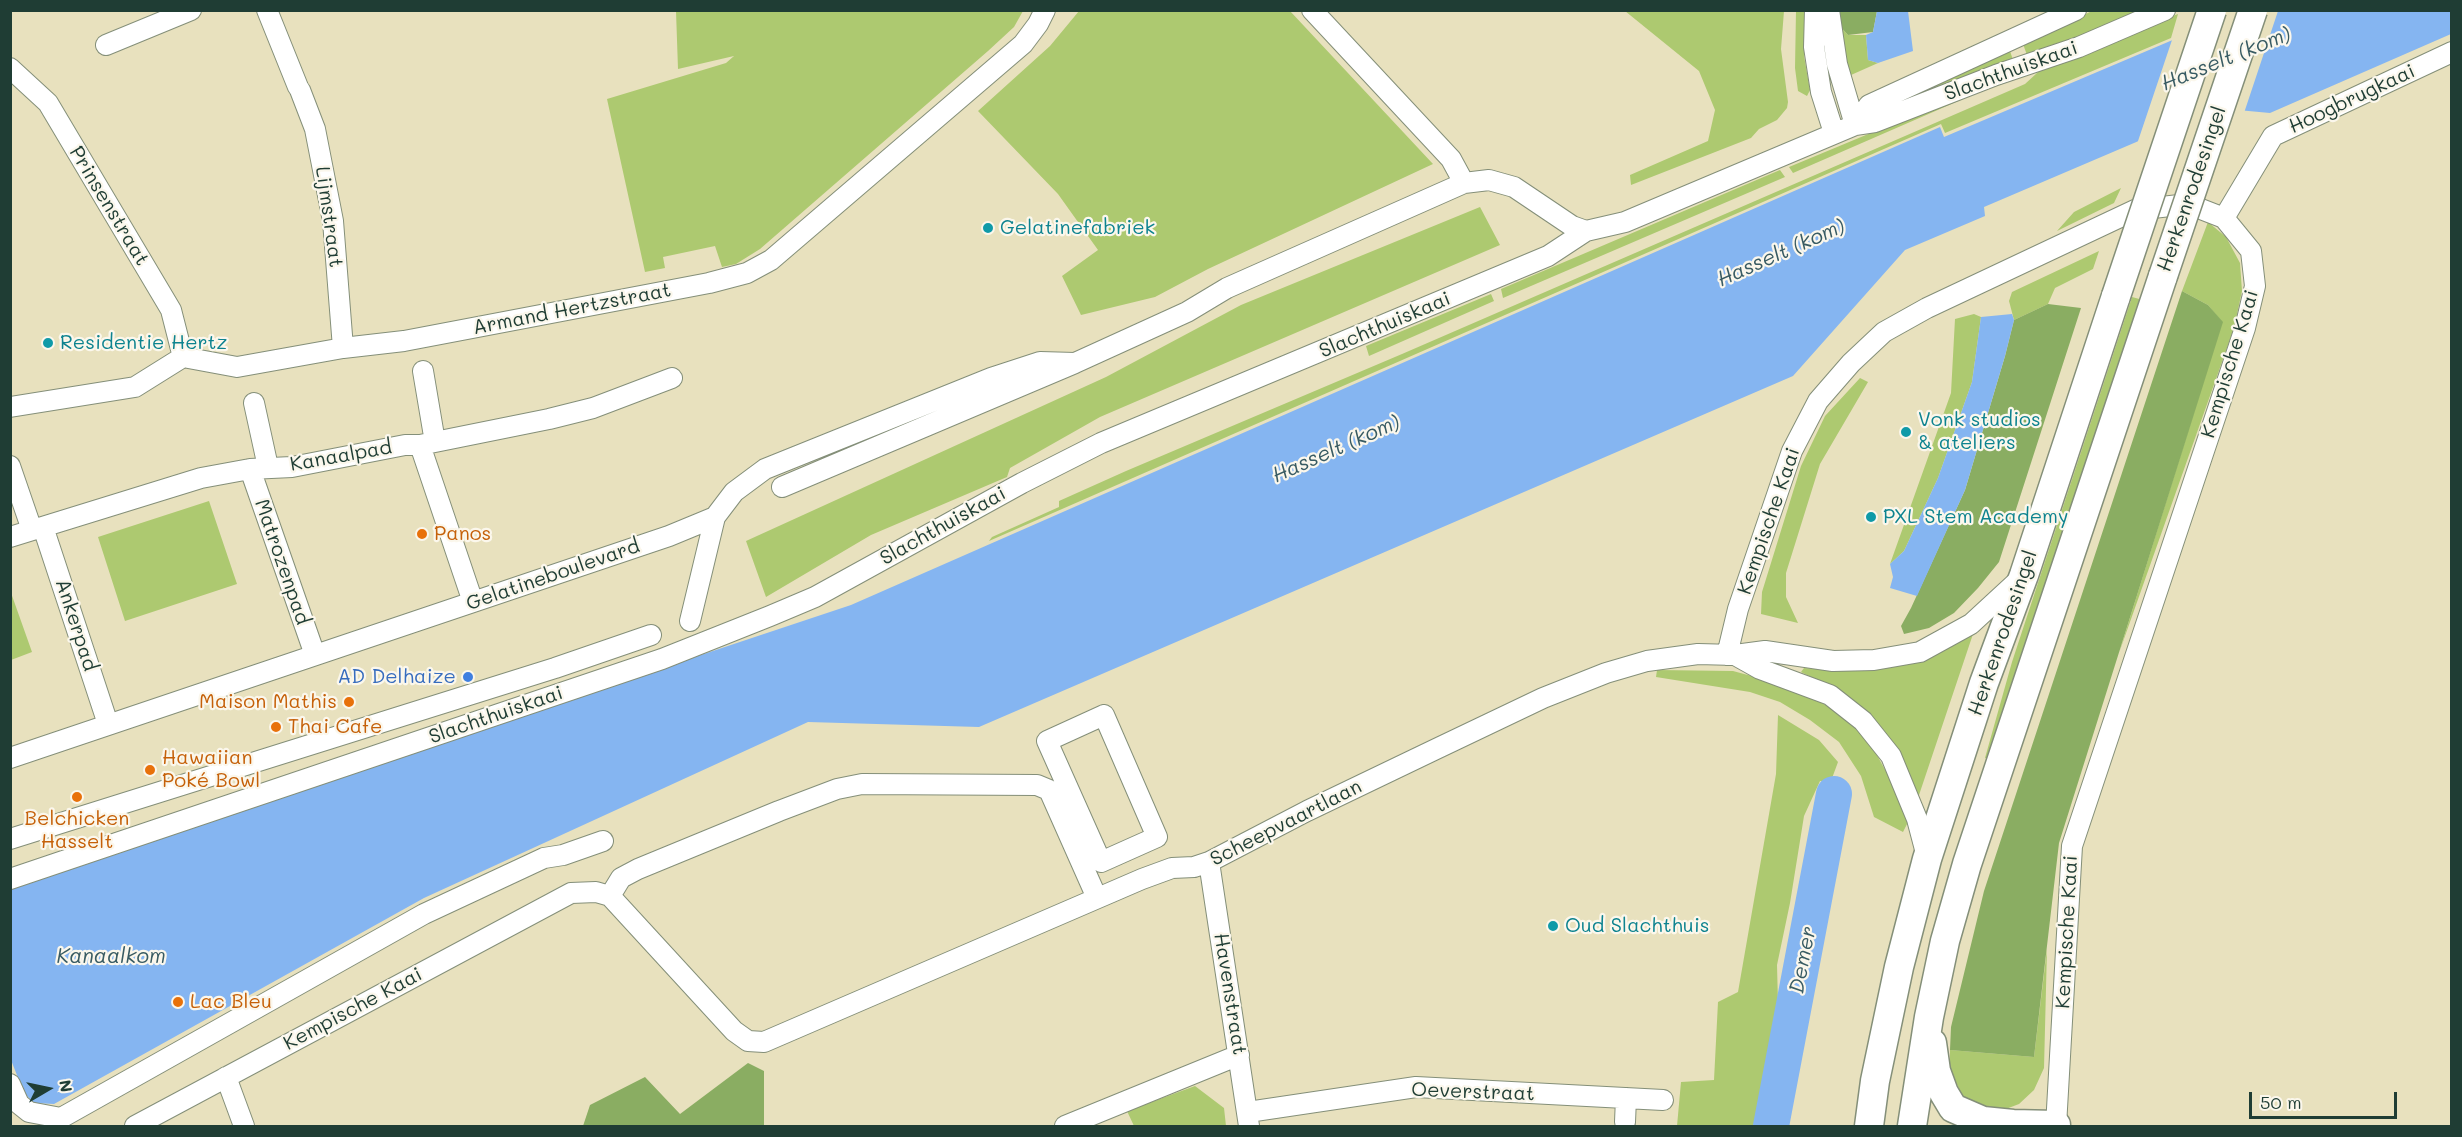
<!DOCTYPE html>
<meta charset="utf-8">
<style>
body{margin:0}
#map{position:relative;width:2462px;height:1137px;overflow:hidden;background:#e8e1be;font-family:Mali,sans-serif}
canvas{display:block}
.frame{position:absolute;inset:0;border:12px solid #1f3d34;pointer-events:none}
.north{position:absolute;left:18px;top:1059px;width:60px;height:60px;-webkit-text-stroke:4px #fbf7ec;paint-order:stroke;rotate:81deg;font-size:16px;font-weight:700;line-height:24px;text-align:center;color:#1f3d34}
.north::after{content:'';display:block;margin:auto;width:21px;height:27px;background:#1f3d34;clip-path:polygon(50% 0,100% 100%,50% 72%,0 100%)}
.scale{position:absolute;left:2249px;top:1092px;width:148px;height:27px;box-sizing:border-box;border:3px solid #1f3d34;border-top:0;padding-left:8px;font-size:18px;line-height:21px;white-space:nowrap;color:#1f3d34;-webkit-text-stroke:4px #fbf7ec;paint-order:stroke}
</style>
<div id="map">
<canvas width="2462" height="1137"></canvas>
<div class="frame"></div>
<div class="north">N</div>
<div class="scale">50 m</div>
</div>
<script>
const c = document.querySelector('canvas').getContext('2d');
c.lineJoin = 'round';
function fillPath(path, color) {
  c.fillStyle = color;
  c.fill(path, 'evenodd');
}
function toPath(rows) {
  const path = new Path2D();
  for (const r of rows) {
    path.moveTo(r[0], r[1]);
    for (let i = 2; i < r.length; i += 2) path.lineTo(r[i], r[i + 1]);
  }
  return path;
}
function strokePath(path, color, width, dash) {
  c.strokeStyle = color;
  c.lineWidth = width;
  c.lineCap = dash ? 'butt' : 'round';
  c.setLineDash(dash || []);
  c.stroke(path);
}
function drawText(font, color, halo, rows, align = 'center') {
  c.font = font + ' Mali,sans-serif';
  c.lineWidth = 4.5;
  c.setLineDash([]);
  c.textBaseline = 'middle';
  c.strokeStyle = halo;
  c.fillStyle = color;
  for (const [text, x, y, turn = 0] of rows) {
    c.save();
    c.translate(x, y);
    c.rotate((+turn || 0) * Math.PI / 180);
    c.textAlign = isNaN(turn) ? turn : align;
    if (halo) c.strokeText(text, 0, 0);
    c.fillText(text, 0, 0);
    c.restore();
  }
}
fillPath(toPath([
 [676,11,676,10,1023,11,1014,27,988,51,760,249,736,264,722,267,715,246,663,257,665,268,645,272,607,99,726,63,734,56,678,69],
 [1079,11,1290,11,1433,164,1208,269,1155,297,1081,315,1062,276,1098,250,1058,194,978,111,1050,46],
 [1625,11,1784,11,1781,49,1788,102,1787,108,1777,120,1759,129,1751,138,1631,185,1630,175,1708,141,1715,110,1699,71],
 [1796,11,1805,11,1804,56,1810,90,1807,96,1798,91,1795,68],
 [2092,11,2150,11,2075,41,2027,55,2023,44],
 [2178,14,2171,38,1945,133,1941,124,989,541,992,537,1059,507,1059,501,1126,471,1402,354,2025,84,2049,62],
 [1837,23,1848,35,1866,35,1868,60,1878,63,1851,75,1843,59],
 [2010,51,2013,60,1873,117,1875,108],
 [2015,73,2002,82,1793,173,1789,167],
 [1780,170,1785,177,1503,298,1501,289],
 [2121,188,2114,203,2057,231,2074,212],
 [1480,207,1500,245,1100,417,1010,468,1007,477,871,535,766,597,746,541,1106,377,1241,305],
 [2208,222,2226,237,2240,263,2242,291,2234,328,2119,653,2222,322,2208,305,2182,291],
 [2099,251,2093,269,2055,288,2048,304,2014,320,2009,301,2012,292],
 [1491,294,1494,301,1369,356,1366,346],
 [2132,297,2143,300,1988,759,1985,758,2012,662],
 [1974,314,1981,317,1972,382,1938,478,1904,551,1890,564,1951,393,1955,319],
 [1860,378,1868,382,1820,464,1786,573,1786,597,1798,623,1761,614,1762,592,1801,466,1825,416],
 [209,501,237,584,125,621,98,537],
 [10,590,32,652,11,660,10,660],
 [1973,634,1918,798,1825,684,1801,672,1804,668,1853,671,1883,668],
 [1657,670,1733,671,1781,684,1830,707,1851,721,1873,748,1894,786,1908,822,1903,832,1874,817,1861,776,1839,742,1810,720,1780,702,1750,692,1656,677],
 [1778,715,1819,740,1838,762,1831,781,1820,781,1804,816,1790,903,1777,965,1778,1003,1756,1126,1677,1126,1681,1082,1714,1080,1718,1002,1738,992,1776,774],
 [2047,949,2044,1068,2034,1090,2019,1104,1998,1112,1983,1109,1963,1097,1950,1070,1950,1050,2034,1057],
 [1195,1086,1224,1108,1226,1126,1134,1126,1127,1111]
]), '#adc970');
fillPath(toPath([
 [1837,11,1877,11,1873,32,1848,35,1837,23],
 [2182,291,2208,305,2223,322,2059,843,2034,1057,1950,1050,1951,1027,1984,891],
 [2048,304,2081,308,1999,562,1978,588,1954,613,1929,628,1904,634,1901,626,1911,608,1965,490,2005,356,2014,320],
 [748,1063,764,1071,764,1126,583,1126,590,1105,645,1077,680,1114]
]), '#8aad62');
fillPath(toPath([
 [1877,11,1908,11,1913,51,1878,63,1868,60,1866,35,1873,32],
 [2241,11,2451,11,2451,34,2270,113,2216,108,1984,207,1985,216,1905,250,1793,376,979,727,808,722,424,898,54,1104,34,1103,24,1093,11,1060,10,885,851,605,1940,127,1944,137],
 [2012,314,2014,320,2005,356,1965,490,1917,596,1890,588,1893,577,1890,564,1904,551,1938,478,1972,382,1981,317]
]), '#85b5f1');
fillPath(toPath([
 [2233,10,2278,11,2244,113,2216,111,2137,144,2173,37]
]), '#e8e1be');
strokePath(toPath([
 [1771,1126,1834,794]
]), '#85b5f1', 36);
const minor = toPath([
 [267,10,298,87],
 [1312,10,1451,159,1464,183],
 [1815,10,1814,47,1821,92,1834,133],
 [1829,10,1837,64,1855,125],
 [106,45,191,10],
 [10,68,48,103,171,310,183,357],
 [300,90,315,129,333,221,343,348],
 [1855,125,1869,105,2076,10],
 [2224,218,2273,136,2452,52],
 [423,371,435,442],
 [254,403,268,467],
 [10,407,135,387,183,357,237,367,343,348,404,341,709,283,747,273,771,260,1023,44,1038,24,1045,10],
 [420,445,473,602],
 [10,466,32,530],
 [250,469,315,655],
 [782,487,1075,363,1187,312,1227,288,1464,183,1489,180,1514,187,1572,226,1586,231],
 [43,527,108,724],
 [10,537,201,478,250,469,292,467,405,445,420,445,549,419,593,408,672,378],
 [690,621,715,517],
 [1727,655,1738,609,1792,451,1818,401,1851,363,1884,332,1927,308,2135,210,2188,204,2224,218,2251,251,2255,286,2245,328,2072,846,2056,1126],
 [1735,655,1760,669,1830,695,1863,721,1891,756,1917,819,1927,857],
 [1104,715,1157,837,1101,862,1047,741,1104,715],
 [10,758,669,536,715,517,734,492,765,469,991,378,1040,362,1075,363],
 [10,839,555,668,651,635],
 [1209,862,1249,1126],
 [10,879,662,659,770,616,815,597,1022,483,1101,443,1548,256,1586,231,1625,222,1855,125,1875,122,1996,75,2079,47,2165,10],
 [610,896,621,878,638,869,779,811,837,789,862,784,1037,785,1049,790,1097,898],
 [226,1077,244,1126],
 [10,1084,19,1104,29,1112,61,1118,424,914,544,858,563,855,603,841],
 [1248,1112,1416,1087,1663,1100],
 [1625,1122,1626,1098],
 [135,1126,571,893,596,892,610,896,734,1031,748,1041,764,1042,1142,879,1172,868,1194,867,1209,862,1307,811,1434,750,1543,698,1606,673,1647,661,1698,654,1735,655,1765,651,1833,661,1874,660,1920,652,1971,624,2022,577],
 [1065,1126,1239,1055]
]);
const highway = toPath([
 [1932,1043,1936,1071,1944,1093,1953,1108,1983,1121,2013,1124,2056,1125],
 [1869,1126,1875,1081,1899,967,1927,859,1984,683,2024,575,2116,296],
 [1912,1126,1929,1017,1945,941,1967,864,2163,276]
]);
strokePath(minor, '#848f79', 22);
strokePath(highway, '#848f79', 31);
strokePath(minor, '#fff', 20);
strokePath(highway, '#fff', 28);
const highwayBridge = toPath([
 [2163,276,2253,10],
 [2116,296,2212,10]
]);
strokePath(highwayBridge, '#848f79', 31, []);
strokePath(highwayBridge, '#fff', 28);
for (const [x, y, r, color] of [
 [988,228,6,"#0f9aa8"],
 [48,343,6,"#0f9aa8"],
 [1906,432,6,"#0f9aa8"],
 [1871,517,6,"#0f9aa8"],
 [422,534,6,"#e8710a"],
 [468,677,6,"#3f7fe0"],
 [349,702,6,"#e8710a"],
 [276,727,6,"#e8710a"],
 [150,770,6,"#e8710a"],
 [77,797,6,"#e8710a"],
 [1553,926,6,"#0f9aa8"],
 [178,1002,6,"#e8710a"]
]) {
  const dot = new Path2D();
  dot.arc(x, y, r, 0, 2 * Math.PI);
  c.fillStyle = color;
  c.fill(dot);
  strokePath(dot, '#fbf7ec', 2);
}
drawText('20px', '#1f3d34', '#fbf7ec', [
 ["Slachthuiskaai",2011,71,-20],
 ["Hoogbrugkaai",2352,99,-25],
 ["Herkenrodesingel",2192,189,-71],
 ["Prinsenstraat",109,206,59],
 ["Lijmstraat",329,217,82],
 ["Armand Hertzstraat",572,309,-11],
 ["Slachthuiskaai",1385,325,-23],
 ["Kempische Kaai",2230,364,-73],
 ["Kanaalpad",341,456,-10],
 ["Kempische Kaai",1769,521,-71],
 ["Slachthuiskaai",943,526,-29],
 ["Matrozenpad",282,562,71],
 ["Gelatineboulevard",553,575,-19],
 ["Ankerpad",76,625,72],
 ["Herkenrodesingel",2003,633,-71],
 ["Slachthuiskaai",496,715,-19],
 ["Scheepvaartlaan",1286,823,-27],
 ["Kempische Kaai",2067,932,-87],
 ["Havenstraat",1230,994,81],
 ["Kempische Kaai",353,1009,-28],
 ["Oeverstraat",1473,1092,2]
]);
drawText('20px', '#0d838f', '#fbf7ec', [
 ["Gelatinefabriek",1000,228],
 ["Residentie Hertz",60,343],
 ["Vonk studios",1918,420],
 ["& ateliers",1918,443],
 ["PXL Stem Academy",1883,517],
 ["Oud Slachthuis",1565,926]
], 'left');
drawText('20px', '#c56008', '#fbf7ec', [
 ["Panos",434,534],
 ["Maison Mathis",337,702,"right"],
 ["Thai Cafe",288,727],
 ["Hawaiian",162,758],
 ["Poké Bowl",162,781],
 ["Belchicken",77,819,"center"],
 ["Hasselt",77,842,"center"],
 ["Lac Bleu",190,1002]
], 'left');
drawText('20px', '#366cbe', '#fbf7ec', [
 ["AD Delhaize",456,677]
], 'right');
drawText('italic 21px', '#385b63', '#fbf7ec', [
 ["Hasselt (kom)",2226,59,-22],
 ["Hasselt (kom)",1781,253,-24],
 ["Hasselt (kom)",1336,449,-24],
 ["Kanaalkom",111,957],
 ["Demer",1803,960,-79]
]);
</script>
